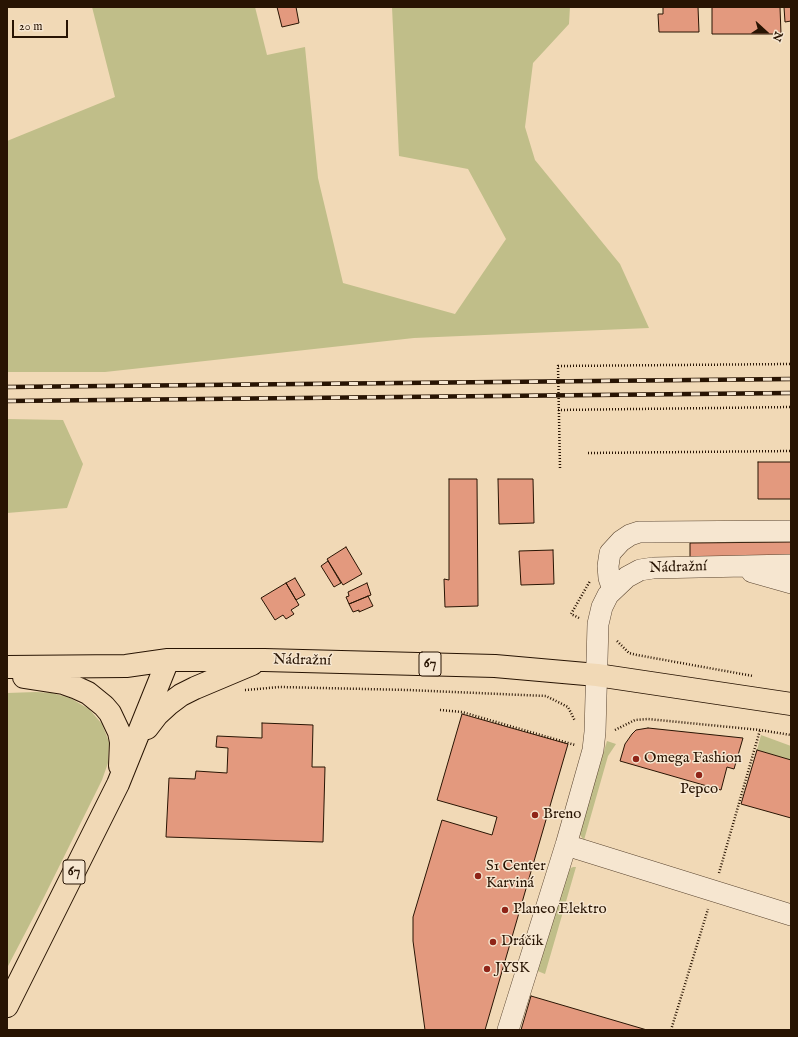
<!DOCTYPE html>
<meta charset="utf-8">
<style>
body{margin:0}
#map{position:relative;width:798px;height:1037px;overflow:hidden;background:#f1d9b6;font-family:"IM FELL English",serif}
canvas{display:block}
.frame{position:absolute;inset:0;border:8px solid #281403;pointer-events:none}
.north{position:absolute;left:746px;top:12px;width:40px;height:40px;-webkit-text-stroke:3px #f6e6d0;paint-order:stroke;rotate:111deg;font-size:11px;font-weight:700;line-height:16px;text-align:center;color:#281403}
.north::after{content:'';display:block;margin:auto;width:14px;height:18px;background:#281403;clip-path:polygon(50% 0,100% 100%,50% 72%,0 100%)}
.scale{position:absolute;left:12px;top:20px;width:56px;height:18px;box-sizing:border-box;border:2px solid #281403;border-top:0;padding-left:5px;font-size:12px;line-height:14px;white-space:nowrap;color:#281403;-webkit-text-stroke:3px #f6e6d0;paint-order:stroke}
</style>
<div id="map">
<canvas width="798" height="1037"></canvas>
<div class="frame"></div>
<div class="north">N</div>
<div class="scale">20 m</div>
</div>
<script>
const c = document.querySelector('canvas').getContext('2d');
c.lineJoin = 'round';
function fillPath(path, color) {
  c.fillStyle = color;
  c.fill(path, 'evenodd');
}
function toPath(rows) {
  const path = new Path2D();
  for (const r of rows) {
    path.moveTo(r[0], r[1]);
    for (let i = 2; i < r.length; i += 2) path.lineTo(r[i], r[i + 1]);
  }
  return path;
}
function strokePath(path, color, width, dash) {
  c.strokeStyle = color;
  c.lineWidth = width;
  c.lineCap = dash ? 'butt' : 'round';
  c.setLineDash(dash || []);
  c.stroke(path);
}
function drawText(font, color, halo, rows, align = 'center') {
  c.font = font + ' "IM FELL English",serif';
  c.lineWidth = 3;
  c.setLineDash([]);
  c.textBaseline = 'middle';
  c.strokeStyle = halo;
  c.fillStyle = color;
  for (const [text, x, y, turn = 0] of rows) {
    c.save();
    c.translate(x, y);
    c.rotate((+turn || 0) * Math.PI / 180);
    c.textAlign = isNaN(turn) ? turn : align;
    if (halo) c.strokeText(text, 0, 0);
    c.fillText(text, 0, 0);
    c.restore();
  }
}
fillPath(toPath([
 [92,7,255,7,267,55,305,47,318,178,343,283,455,314,506,239,468,169,399,156,392,7,570,7,569,24,533,63,525,127,535,160,620,264,649,328,414,338,105,372,7,372,7,141,115,97],
 [7,419,63,420,83,464,67,508,7,513],
 [36,692,52,693,70,698,89,709,102,724,109,742,108,763,102,780,44,897,7,968,7,693],
 [761,735,791,746,791,760,757,750],
 [607,741,616,744,608,756,584,840,580,835,580,830],
 [573,867,576,867,545,974,535,970,569,869]
]), '#c0be89');
const building = toPath([
 [277,7,296,7,299,23,282,27,277,7],
 [663,7,698,7,699,32,659,32,658,14,663,14,663,7],
 [712,7,780,7,781,34,712,34,712,7],
 [784,7,791,7,791,21,785,22,784,7],
 [758,462,791,462,791,499,758,499,758,462],
 [449,479,477,479,478,606,445,607,444,579,449,580,449,479],
 [498,479,533,479,534,523,499,524,498,479],
 [791,542,791,558,690,560,690,543,791,542],
 [346,547,362,574,343,585,327,559,346,547],
 [553,550,554,584,521,585,519,551,553,550],
 [328,561,341,583,334,587,321,566,328,561],
 [295,578,305,595,296,600,286,583,295,578],
 [286,583,299,605,291,610,294,614,286,619,283,615,275,620,261,598,286,583],
 [367,583,371,595,349,604,346,597,349,596,348,592,367,583],
 [368,596,373,606,359,612,359,610,353,612,349,604,368,596],
 [462,714,568,744,485,1030,425,1030,413,941,413,917,442,820,492,835,497,817,437,800,462,714],
 [262,723,313,725,312,767,325,767,323,842,166,837,169,778,195,779,196,771,227,773,228,748,216,747,217,736,262,738,262,723],
 [648,728,743,738,734,769,727,767,721,790,620,761,625,744,632,734,636,730,648,728],
 [757,750,791,760,791,818,741,804,757,750],
 [531,996,647,1030,521,1030,531,996]
]);
fillPath(building, '#e3997e');
strokePath(building, '#281403', 1);
const minor = toPath([
 [752,572,791,583],
 [613,590,609,578,608,566,610,553,621,541,630,535,639,532,651,532,791,531],
 [566,845,791,915],
 [508,1030,566,845,593,750,595,732,598,624,602,607,608,595,627,577,640,570,653,568,791,565]
]);
const major = toPath([
 [7,667,126,666,168,660,264,660,495,666,597,675,791,704],
 [24,677,63,683,77,688,88,693,104,706,110,713,119,732,121,742,120,766],
 [147,728,157,715,169,704,181,695,195,688,252,664],
 [7,1006,118,784,168,660]
]);
strokePath(minor, '#5a4530', 22);
strokePath(major, '#281403', 24);
strokePath(toPath([
 [558,410,791,407],
 [588,453,791,451],
 [560,468,558,366,791,364],
 [579,618,571,614,590,581],
 [617,641,629,653,637,655,753,676],
 [245,690,280,687,408,690,546,696,568,707,575,721],
 [440,710,462,712,575,745],
 [615,730,635,720,648,719,760,730,791,735],
 [719,873,760,730],
 [671,1030,708,909]
]), '#281403', 2.5, [1, 2]);
strokePath(minor, '#f6e6d0', 21);
strokePath(major, '#f1d9b6', 22);
const rail = toPath([
 [7,387,791,379],
 [7,401,791,393]
]);
strokePath(rail, '#281403', 4.5);
strokePath(rail, '#f6e6d0', 3, [9]);
for (const [x, y, r, color] of [
 [636,759,4,"#8f2418"],
 [699,775,4,"#8f2418"],
 [535,815,4,"#8f2418"],
 [478,876,4,"#8f2418"],
 [505,910,4,"#8f2418"],
 [493,942,4,"#8f2418"],
 [487,969,4,"#8f2418"]
]) {
  const dot = new Path2D();
  dot.arc(x, y, r, 0, 2 * Math.PI);
  c.fillStyle = color;
  c.fill(dot);
  strokePath(dot, '#f6e6d0', 1.5);
}
for (const [x, y, w] of [
 [430,664,22],
 [74,872,22]
]) {
  const box = new Path2D();
  box.roundRect(x - w / 2, y - 12, w, 24, 3);
  c.fillStyle = '#f6e6d0';
  c.fill(box);
  strokePath(box, '#281403', 1);
}
drawText('bold 14px', '#281403', null, [
 ["67",430,664],
 ["67",74,872]
]);
drawText('15px', '#281403', '#f6e6d0', [
 ["Nádražní",678,568,-2],
 ["Nádražní",302,661,1]
]);
drawText('15px', '#281403', '#f6e6d0', [
 ["Omega Fashion",644,759],
 ["Pepco",699,790,"center"],
 ["Breno",543,815],
 ["S1 Center",486,867],
 ["Karviná",486,884],
 ["Planeo Elektro",513,910],
 ["Dráčik",501,942],
 ["JYSK",495,969]
], 'left');
</script>
